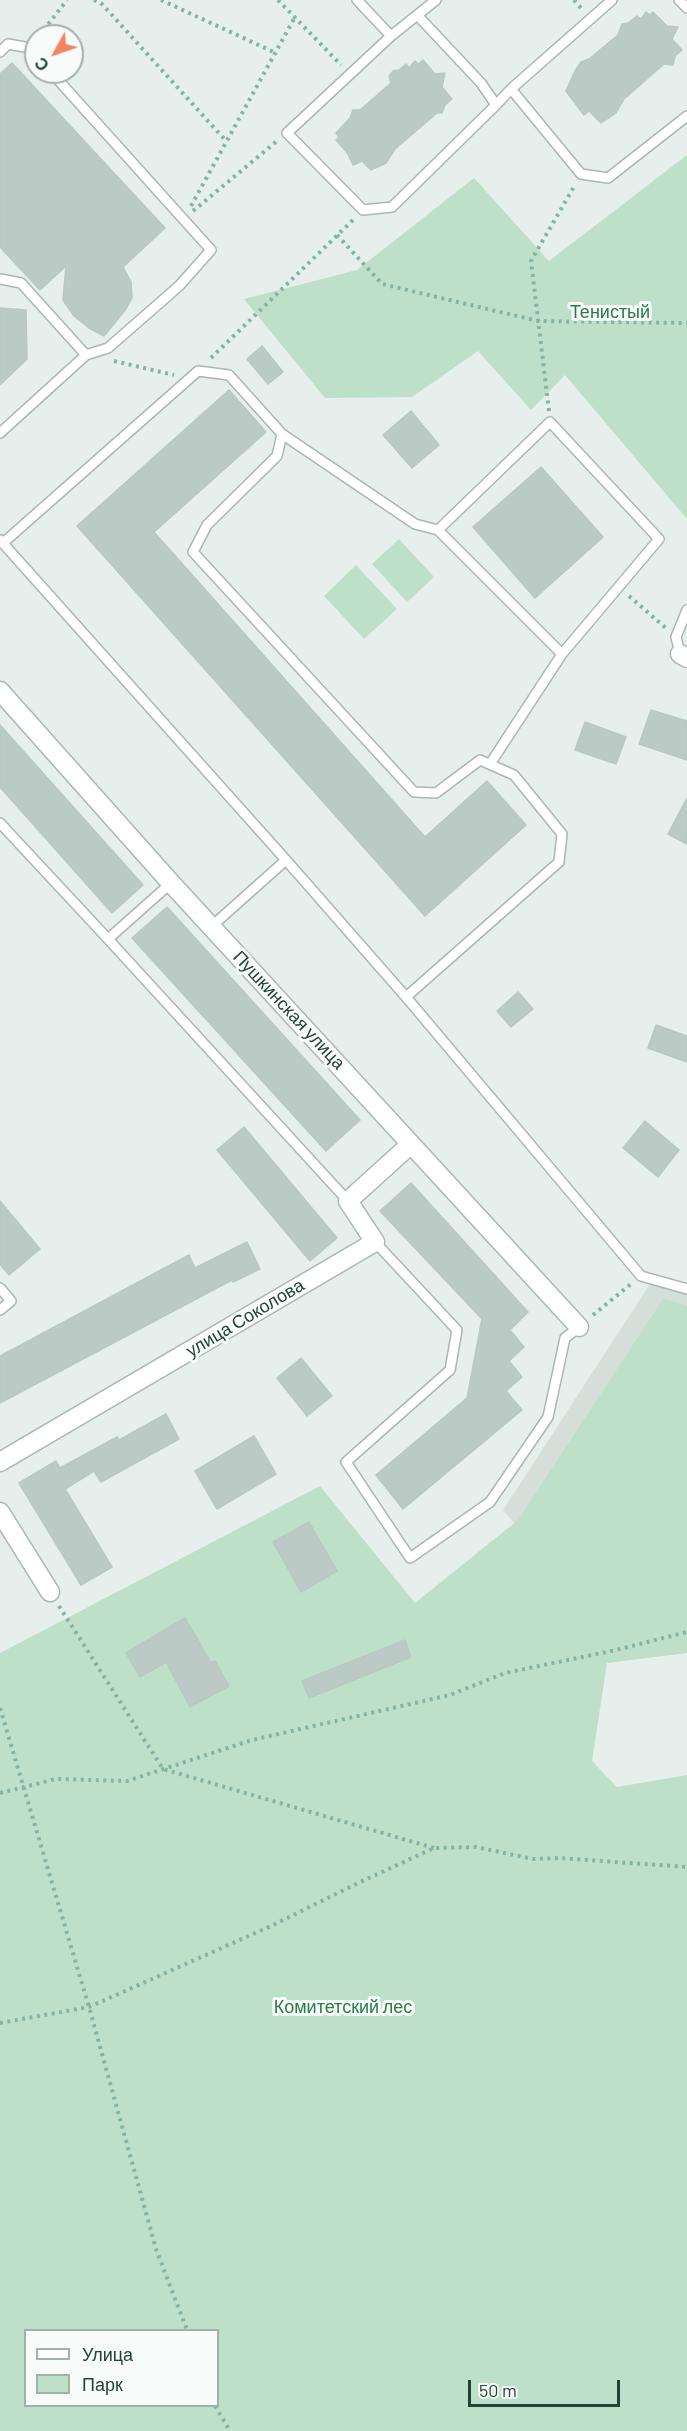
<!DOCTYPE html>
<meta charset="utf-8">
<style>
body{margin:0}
#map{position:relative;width:687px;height:2431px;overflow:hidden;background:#e6efeb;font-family:Barlow,sans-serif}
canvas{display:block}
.legend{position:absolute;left:24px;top:2329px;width:195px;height:78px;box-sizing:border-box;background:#f7fbf9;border:2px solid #a3b1ad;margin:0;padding:8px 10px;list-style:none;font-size:18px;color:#24423a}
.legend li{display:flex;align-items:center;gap:12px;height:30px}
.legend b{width:30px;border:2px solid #a3b1ad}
.north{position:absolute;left:24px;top:24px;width:60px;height:60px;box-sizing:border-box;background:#f7fbf9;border:2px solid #a3b1ad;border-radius:50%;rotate:230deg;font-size:16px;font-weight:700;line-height:24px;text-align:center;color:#24423a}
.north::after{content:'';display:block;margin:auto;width:21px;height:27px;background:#f4845f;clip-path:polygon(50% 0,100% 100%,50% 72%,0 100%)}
.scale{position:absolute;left:468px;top:2380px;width:152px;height:27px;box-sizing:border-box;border:3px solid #24423a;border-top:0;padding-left:8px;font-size:18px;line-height:21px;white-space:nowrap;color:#24423a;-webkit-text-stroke:4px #f7fbf9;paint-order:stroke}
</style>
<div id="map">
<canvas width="687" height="2431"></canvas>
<ul class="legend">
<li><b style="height:8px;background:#fff"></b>Улица</li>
<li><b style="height:16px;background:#bfe0c8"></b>Парк</li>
</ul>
<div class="north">С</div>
<div class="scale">50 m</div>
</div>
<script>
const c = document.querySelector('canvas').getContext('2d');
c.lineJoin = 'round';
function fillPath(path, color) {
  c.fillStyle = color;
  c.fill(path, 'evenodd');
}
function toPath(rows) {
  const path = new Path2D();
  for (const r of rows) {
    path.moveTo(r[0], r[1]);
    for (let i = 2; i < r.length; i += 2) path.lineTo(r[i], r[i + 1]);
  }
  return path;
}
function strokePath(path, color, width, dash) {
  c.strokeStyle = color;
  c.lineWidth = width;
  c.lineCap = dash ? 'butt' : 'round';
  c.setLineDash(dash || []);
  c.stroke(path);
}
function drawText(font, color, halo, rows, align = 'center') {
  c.font = font + ' Barlow,sans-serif';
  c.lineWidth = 6;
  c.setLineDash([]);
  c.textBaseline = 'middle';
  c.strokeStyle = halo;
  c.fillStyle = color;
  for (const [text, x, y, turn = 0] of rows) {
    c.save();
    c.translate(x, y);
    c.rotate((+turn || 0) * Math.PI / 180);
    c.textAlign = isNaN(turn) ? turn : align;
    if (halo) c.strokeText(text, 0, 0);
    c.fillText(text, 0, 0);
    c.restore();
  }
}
fillPath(toPath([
 [650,1284,687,1293,687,1557,521,1531,503,1510]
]), '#d4dfda');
fillPath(toPath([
 [687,155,687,519,565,375,531,410,478,351,412,397,325,398,244,299,357,270,474,178,549,261],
 [399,539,434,577,407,602,372,564],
 [356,565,397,609,364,639,324,596],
 [663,1299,687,1305,687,1653,607,1663,592,1761,617,1787,687,1775,687,2431,0,2431,0,1653,320,1486,415,1603,518,1520],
 [26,2330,218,2330,218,2406,26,2406]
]), '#bfe0c8');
const building = toPath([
 [646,12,650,15,653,12,667,26,678,27,672,39,682,50,675,56,673,65,664,64,624,99,616,113,601,123,589,111,584,115,566,91,575,71,581,62,589,59,618,35,622,24,628,23,637,16,641,19,646,12],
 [423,60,435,74,445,73,442,87,452,99,445,105,442,113,437,113,395,149,386,163,371,170,362,161,353,165,348,154,336,140,339,137,336,133,350,118,353,110,360,110,391,83,389,76,393,71,399,70,406,64,409,68,415,61,418,64,423,60],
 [12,63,165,228,123,267,131,282,132,298,126,309,104,336,89,328,74,316,63,300,66,266,40,290,0,247,0,74,12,63],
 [0,308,26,310,27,359,0,385,0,308],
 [262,346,283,372,268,384,247,359,262,346],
 [229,390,266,432,154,532,425,837,487,781,526,825,425,916,77,526,229,390],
 [411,411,439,445,412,468,383,435,411,411],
 [541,467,603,537,535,598,473,527,541,467],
 [651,710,687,721,687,760,639,744,651,710],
 [585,722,626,737,616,764,575,750,585,722],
 [0,725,143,885,112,913,0,787,0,725],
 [687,798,687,844,668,834,687,798],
 [167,907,360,1120,326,1151,132,938,167,907],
 [518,992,533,1009,511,1027,497,1011,518,992],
 [656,1025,687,1036,687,1062,648,1048,656,1025],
 [645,1121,679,1150,658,1177,623,1148,645,1121],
 [244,1127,337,1238,310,1261,217,1150,244,1127],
 [411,1183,528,1312,510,1330,524,1347,509,1361,522,1377,506,1391,522,1410,403,1509,376,1475,467,1398,482,1319,380,1211,411,1183],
 [0,1201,40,1249,9,1275,0,1264,0,1201],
 [247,1242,260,1269,233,1282,232,1280,0,1403,0,1356,189,1255,195,1268,247,1242],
 [301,1358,332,1396,307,1416,277,1378,301,1358],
 [166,1414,179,1439,101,1482,94,1471,65,1489,112,1567,81,1585,19,1483,56,1461,60,1468,117,1437,119,1440,166,1414],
 [254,1436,276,1474,217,1509,195,1471,254,1436],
 [309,1522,337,1571,301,1592,273,1542,309,1522],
 [185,1618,211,1663,215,1661,229,1686,190,1707,166,1662,140,1677,126,1653,185,1618],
 [405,1640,411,1657,309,1698,302,1681,405,1640]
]);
fillPath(building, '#bbcac4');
strokePath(building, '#b8c9c2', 1.5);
const service = toPath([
 [357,0,391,36,287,133,363,210,392,207,496,105,481,83,418,16],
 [679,0,687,8],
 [391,36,436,0],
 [0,52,8,44,30,48,36,55],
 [51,72,211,250,179,286,108,348,86,355],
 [511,89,612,0],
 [496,105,511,89,581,174,608,178,687,116],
 [0,279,21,283,86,355,0,433],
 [282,434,415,524,438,530,550,422,659,539,562,654],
 [438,530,562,654,490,764],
 [0,540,286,860,406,997,641,1276,687,1289],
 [3,543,198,371,229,375,282,434,277,456,207,525,193,552,414,792,436,793,480,760,514,775,562,834,559,862,406,997],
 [680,654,676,637,687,610],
 [0,823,108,939],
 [171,883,108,939,348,1201],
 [212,926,286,860],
 [375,1242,457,1330,450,1370,346,1462,410,1558,490,1502,548,1417,565,1338,579,1327],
 [0,1288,11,1301,0,1310]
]);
const minor = toPath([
 [680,654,687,658],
 [0,691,171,883,579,1327],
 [0,1462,375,1242,348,1201,411,1144],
 [0,1512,50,1592]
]);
strokePath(service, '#a8b8b2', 12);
strokePath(minor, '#a8b8b2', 21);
strokePath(toPath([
 [94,0,101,3,227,142],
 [161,0,276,53],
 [278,0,341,65],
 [574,0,582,9],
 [39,36,67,0],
 [191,206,295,17],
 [193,211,277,141],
 [337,235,382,284,538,321,687,323],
 [211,358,354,219],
 [114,361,174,375],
 [549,411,531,261,575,185],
 [629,596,667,629],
 [593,1315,631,1284],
 [59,1606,163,1769,434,1848],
 [0,1708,89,2007,156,2249,187,2330],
 [0,1793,56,1779,127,1781,252,1740,450,1695,505,1673,616,1650,687,1632],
 [0,2023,89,2007,271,1926,356,1884,434,1848,476,1847,533,1859,559,1858,687,1867],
 [215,2406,230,2431]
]), '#86b3a5', 4, [3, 4.5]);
strokePath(service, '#fff', 9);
strokePath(minor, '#fff', 18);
drawText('18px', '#2d7a4b', '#f7fbf9', [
 ["Тенистый",610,312],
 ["Комитетский лес",343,2007]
]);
drawText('18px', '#24423a', '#f7fbf9', [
 ["Пушкинская улица",289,1010,47],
 ["улица Соколова",245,1318,-31]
]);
</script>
